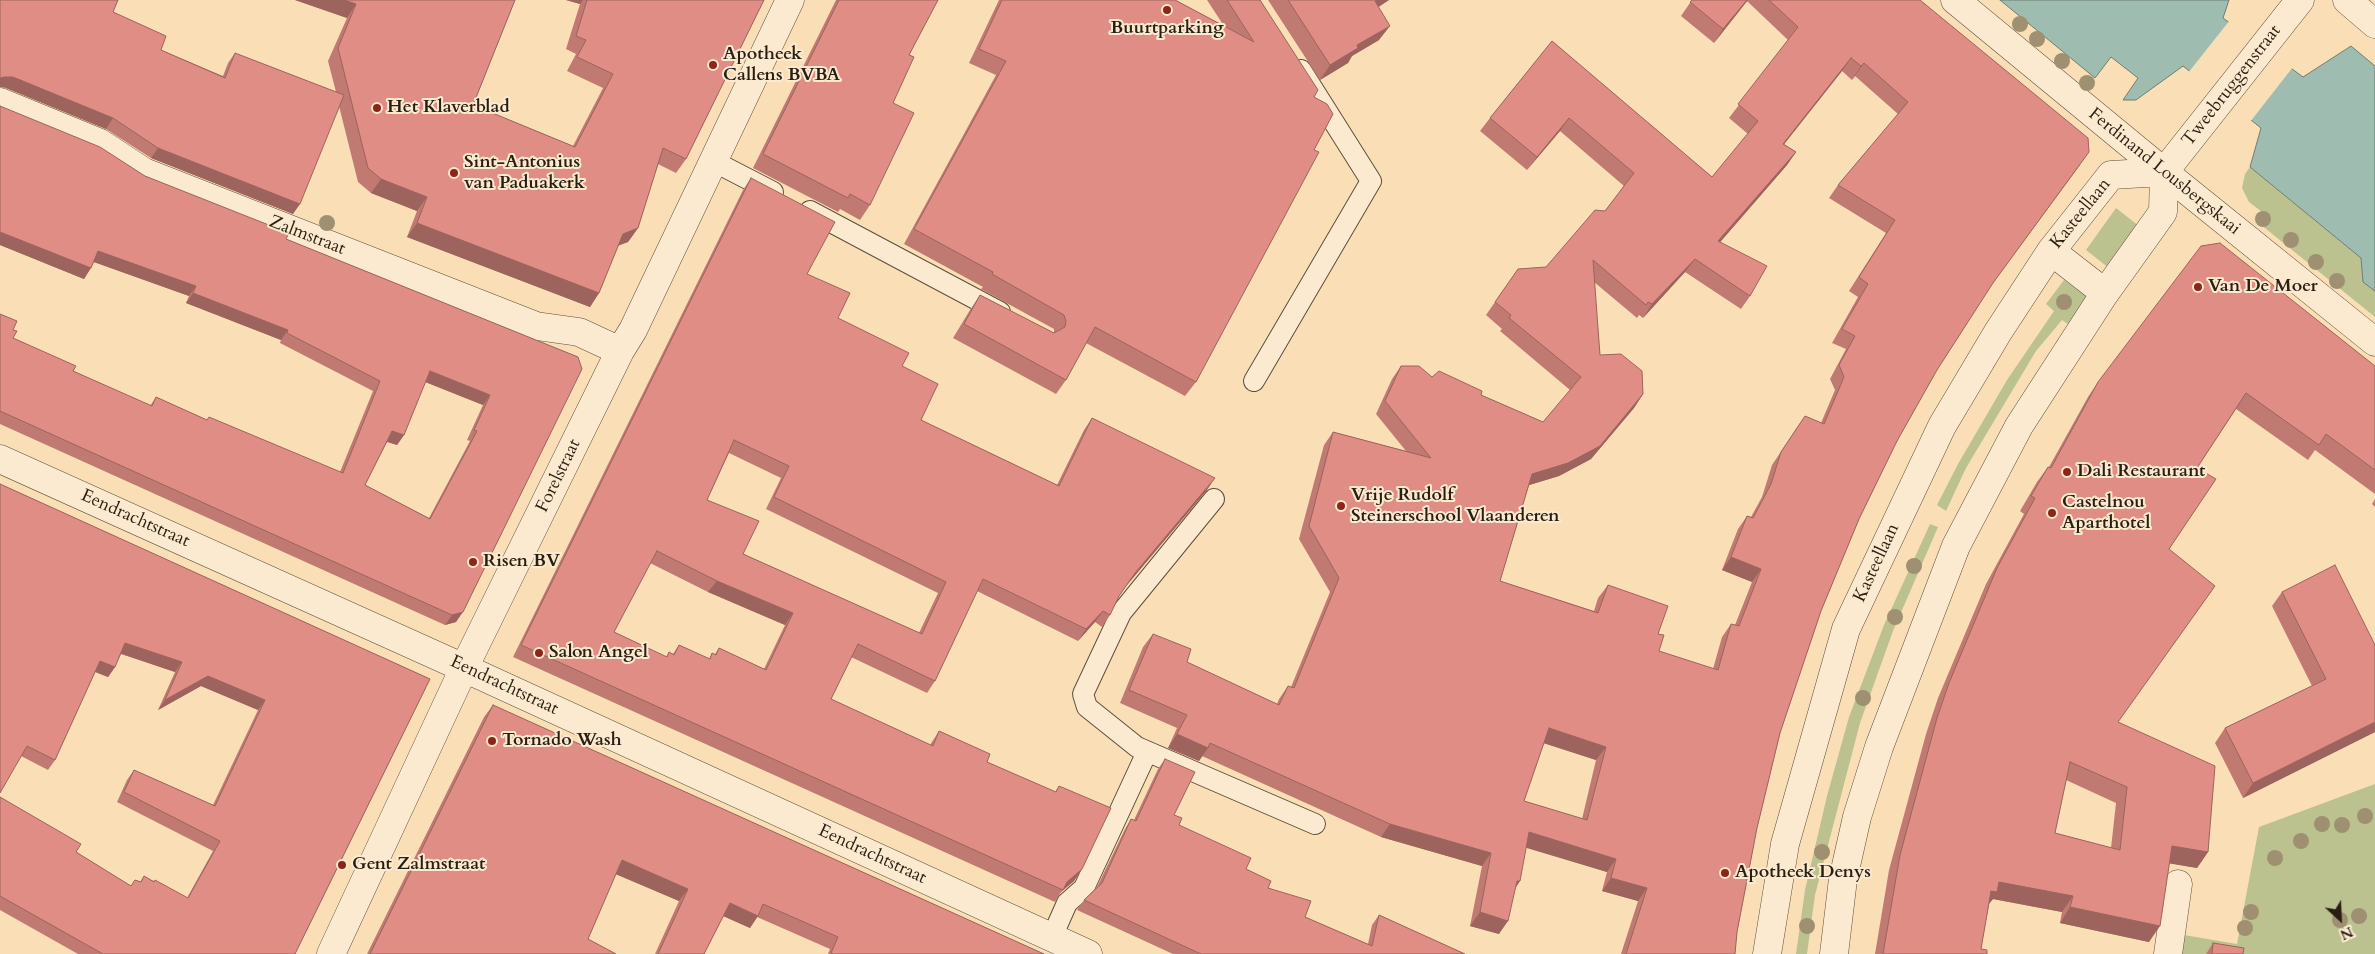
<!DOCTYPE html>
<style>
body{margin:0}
#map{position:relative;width:2375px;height:954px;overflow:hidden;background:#fadfb6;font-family:Cardo,serif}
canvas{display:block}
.north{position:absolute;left:2315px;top:894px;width:50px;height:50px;-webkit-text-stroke:4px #fcead0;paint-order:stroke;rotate:155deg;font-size:14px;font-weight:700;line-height:20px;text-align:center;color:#291e12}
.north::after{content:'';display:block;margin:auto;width:18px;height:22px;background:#291e12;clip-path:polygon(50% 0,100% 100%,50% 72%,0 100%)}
</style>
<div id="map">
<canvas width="2375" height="954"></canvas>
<div class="north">N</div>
</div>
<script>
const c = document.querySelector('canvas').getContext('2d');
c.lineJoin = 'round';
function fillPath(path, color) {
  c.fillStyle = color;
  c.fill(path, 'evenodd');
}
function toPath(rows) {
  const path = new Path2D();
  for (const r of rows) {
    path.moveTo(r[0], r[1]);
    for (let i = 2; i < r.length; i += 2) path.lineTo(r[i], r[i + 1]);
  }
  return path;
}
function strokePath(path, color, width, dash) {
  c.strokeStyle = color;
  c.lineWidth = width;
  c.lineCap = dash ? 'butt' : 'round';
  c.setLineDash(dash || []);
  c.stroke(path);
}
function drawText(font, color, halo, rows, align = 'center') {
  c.font = font + ' Cardo,serif';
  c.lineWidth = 4;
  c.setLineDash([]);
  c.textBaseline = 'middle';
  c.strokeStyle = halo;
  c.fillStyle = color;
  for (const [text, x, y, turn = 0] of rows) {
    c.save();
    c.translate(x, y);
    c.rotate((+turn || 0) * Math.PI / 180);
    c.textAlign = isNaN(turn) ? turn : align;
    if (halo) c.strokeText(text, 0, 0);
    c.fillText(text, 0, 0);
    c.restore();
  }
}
fillPath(toPath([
 [2250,167,2361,258,2363,281,2375,291,2375,317,2255,220,2262,212,2249,202,2242,188,2245,174],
 [2116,208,2144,230,2114,272,2086,250],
 [2064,280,2091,300,2071,326,2062,320,2036,351,1966,468,1946,511,1937,505,1958,464,2007,380,2054,311,2046,304],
 [1930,524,1938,527,1893,631,1860,723,1815,895,1807,954,1796,954,1805,890,1827,796,1849,717,1884,625],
 [2375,784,2375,954,2180,954,2184,935,2237,944,2259,827]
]), '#bbc290');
const water = toPath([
 [2000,0,2229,0,2223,18,2303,77,2351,46,2375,66,2375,291,2363,282,2361,258,2250,167,2261,128,2183,66,2136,100,2123,100,2138,78,2111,57,2095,78,2000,0]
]);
fillPath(water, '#9ebcb0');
strokePath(water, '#6f7d71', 1);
fillPath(toPath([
 [2230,20,2293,67,2250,122,2188,73]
]), '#fadfb6');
const service = toPath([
 [713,161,773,192],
 [810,211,1000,312],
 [1254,381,1371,181,1301,70],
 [1214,499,1121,613,1083,694,1087,707,1137,747,1315,824],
 [1052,937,1067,903,1084,888,1147,752]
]);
const minor = toPath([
 [1955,0,2164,172,2375,342],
 [2347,0,2375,24],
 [0,102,100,143,144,172,536,326,579,332,620,351],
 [0,459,464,668,1088,954],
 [331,954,464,668,620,351,633,330,790,0],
 [2168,954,2178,884]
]);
const tertiary = toPath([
 [2164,172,2300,0],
 [2051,251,2105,293],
 [1767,954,1785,844,1846,629,1942,426,1998,332,2051,251,2111,175,2164,172],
 [1834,954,1843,879,1857,817,1879,747,1956,546,2019,426,2105,293,2163,212,2164,172]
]);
strokePath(service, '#5d4e3b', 22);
strokePath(minor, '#5d4e3b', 29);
strokePath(tertiary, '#5d4e3b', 29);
strokePath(service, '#fcead0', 20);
strokePath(minor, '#fcead0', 28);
strokePath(tertiary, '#fcead0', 28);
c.fillStyle = '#9f9071';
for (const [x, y] of [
 [2020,24],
 [2037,39],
 [2062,61],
 [2087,83],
 [2263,219],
 [327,223],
 [2291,240],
 [2316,262],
 [2337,281],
 [2064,302],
 [1914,566],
 [1895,617],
 [1863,698],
 [2365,816],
 [2322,824],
 [2342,825],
 [2301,841],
 [1822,852],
 [2275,858],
 [2251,912],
 [2359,916],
 [2340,920],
 [1807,926],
 [2245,928]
]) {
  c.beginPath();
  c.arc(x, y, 8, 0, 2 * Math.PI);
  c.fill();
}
fillPath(toPath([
 [295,0,515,0,473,105,573,146,603,88,567,71,576,54,566,49,580,4,566,0,764,0,686,159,676,173,658,164,638,228,628,242,618,246,599,293,590,307,407,237,417,211,371,193,358,182,339,106,293,214,151,158,106,129,6,88,113,12,161,50,223,76,228,63,235,53,336,92,328,61,347,18],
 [836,0,938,0,909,55,893,103,870,205,860,220,840,209,838,212,753,168],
 [999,0,1175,0,1224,26,1207,0,1260,0,1314,97,1314,150,1196,382,1185,396,1086,343,1066,380,1056,394,953,338,970,310,980,295,1054,333,1054,329,981,289,983,287,904,244,996,75,969,63],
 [1268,0,1389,0,1378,7,1379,40,1352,56,1348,63,1320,80],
 [1692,0,1920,0,2080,165,1989,288,1937,370,1897,441,1859,519,1821,611,1780,733,1757,828,1737,932,1735,954,1621,954,1638,901,1602,891,1607,872,1526,847,1515,888,1499,934,1470,926,1482,866,1381,837,1202,756,1199,761,1168,748,1177,728,1120,703,1143,647,1153,634,1187,662,1277,704,1279,699,1288,686,1291,687,1330,592,1299,539,1324,445,1333,432,1406,451,1376,414,1392,379,1401,366,1481,395,1543,422,1570,390,1500,331,1502,329,1486,315,1518,269,1546,267,1605,211,1624,186,1560,131,1527,170,1480,131,1490,118,1552,41,1712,177,1748,134,1729,118,1788,40,1747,1,1714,43,1681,16],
 [1842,71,1852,80,1855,76,1898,114,1838,185,1829,198,1886,233,1849,291,1858,297,1832,343,1846,349,1830,379,1835,390,1821,423,1805,416,1796,429,1772,465,1762,497,1751,517,1747,516,1738,529,1722,570,1752,582,1735,625,1731,624,1722,637,1713,669,1659,651,1658,634,1608,585,1598,598,1594,611,1500,581,1529,485,1559,476,1591,459,1634,408,1643,394,1600,355,1594,282,1637,318,1639,315,1643,318,1685,272,1741,309,1750,296,1720,242,1787,165,1796,152,1784,144],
 [1544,743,1596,760,1582,819,1524,801],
 [0,106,145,176,286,239,578,357,456,622,445,625,0,424,0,314,13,330,13,338,73,371,150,406,156,397,207,420,340,472,373,391,280,343,281,340,186,303,189,296,94,262,84,279,0,245],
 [425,382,483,405,467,440,470,441,429,518,365,485,387,442,397,445,404,435],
 [751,178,807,274,838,318,902,366,921,420,1057,485,1084,430,1092,418,1207,490,1127,585,1118,597,1110,615,1102,627,1095,622,1078,641,977,591,935,681,927,693,851,657,831,699,930,745,939,731,987,762,1055,792,1059,786,1082,869,1074,881,1061,892,1055,902,513,657,743,190],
 [729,453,781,478,766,509,938,593,919,633,743,554,707,500],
 [650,563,708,592,785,625,764,669,719,648,715,654,712,653,709,659,679,645,673,654,669,652,666,657,614,632],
 [2375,366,2375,494,2315,450,2308,460,2236,409,2197,468,2169,549,2118,722,2208,852,2197,868,2169,863,2149,942,2060,923,2062,912,1993,899,1989,904,1981,949,1987,954,1875,954,1889,870,1926,734,1938,698,1986,584,2024,514,2020,511,2037,482,2048,467,2049,467,2088,397,2098,382],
 [2066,780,2116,803,2111,848,2055,833],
 [0,484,430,679,295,954,78,954,0,910,0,797,76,852,131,886,135,880,140,882,144,876,187,898,213,851,117,802,127,780,134,770,213,805,258,710,201,686,158,710,175,672,121,654,115,667,108,677,95,672,55,760,48,770,21,756],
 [2375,499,2375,507,2372,504],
 [2282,592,2375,645,2375,732,2243,798,2215,743,2225,728,2312,686,2272,606],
 [493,705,1044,954,828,954,830,949,757,917,750,928,723,916,704,954,655,954,679,901,616,874,588,939,616,954,367,954,484,717],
 [1165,759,1174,815,1179,825,1246,869,1305,917,1368,944,1372,925,1379,915,1465,954,1173,954,1077,910,1084,900,1097,887,1125,829,1131,819,1134,820,1158,769],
 [2213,943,2243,954,2206,954]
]), '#c17a72');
fillPath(toPath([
 [295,0,344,0,356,4,347,18],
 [566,0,583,0,580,4],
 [1377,0,1389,0,1365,16,1375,1],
 [1747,0,1748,0,1714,43,1723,29],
 [1390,26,1379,40,1352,56,1348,63,1320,80,1330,65,1357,45],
 [1851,58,1842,71,1774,157,1783,144],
 [1864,63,1855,76,1852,80,1861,66],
 [4,77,13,77,113,118,106,129,6,88,0,87,0,78],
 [1569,118,1560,131,1527,170,1537,157],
 [158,148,300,204,293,214,151,158],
 [1796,152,1787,165,1709,255,1718,241],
 [381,179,427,197,417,211,371,193],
 [417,223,599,293,590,307,407,237],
 [638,228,628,242,613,247,623,234],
 [0,232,91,268,84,279,0,245],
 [98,251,196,286,189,296,91,261],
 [1695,259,1685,272,1643,318,1652,304],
 [193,293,288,330,281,340,186,303],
 [430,371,490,395,483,405,423,381],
 [1643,394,1634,408,1591,459,1559,476,1523,487,1532,474],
 [392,431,404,435,397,445,385,441],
 [1215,478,1207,490,1127,585,1135,573],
 [1731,557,1761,569,1752,582,1722,570],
 [717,581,793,613,785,625,708,592],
 [1103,611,1095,622,1078,641,1086,629],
 [463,612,456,622,445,625,452,615],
 [125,643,182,662,175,672,119,653],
 [100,661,115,667,108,677,93,671],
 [208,676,265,700,258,710,201,686,158,710,165,700],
 [2375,722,2375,732,2243,798,2253,783],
 [1549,728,1606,747,1596,760,1540,742],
 [1177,734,1208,748,1199,761,1168,748],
 [1390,824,1491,853,1482,866,1381,837],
 [1529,832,1616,859,1607,872,1520,846],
 [2172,846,2208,852,2197,868,2161,862],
 [622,860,688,889,679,901,613,873],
 [1082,869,1074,881,1061,892,1067,882],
 [1611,878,1647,888,1638,901,1602,891],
 [1517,881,1520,881,1511,895],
 [1999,882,2073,896,2062,912,1993,899,1986,907,1991,891],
 [730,903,758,916,750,928,721,915],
 [2070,907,2160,926,2149,942,2060,923],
 [1480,912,1508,921,1499,934,1470,926]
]), '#9d635d');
const building = toPath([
 [0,0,118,0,113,12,166,36,161,50,225,78,235,53,344,95,300,204,158,148,113,118,13,77,4,77,0,78,0,0],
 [344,0,515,0,473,105,575,147,613,74,577,57,586,40,576,36,587,0,764,0,686,159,663,148,638,228,623,234,599,293,417,223,427,197,381,179,368,168,338,48,356,4,344,0],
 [839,0,938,0,909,55,914,57,893,103,914,113,870,205,850,194,848,198,763,154,839,0],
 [1002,0,1175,0,1254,42,1227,0,1260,0,1318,90,1314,97,1327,104,1333,114,1314,150,1319,152,1196,382,1095,327,1066,380,964,324,980,295,1054,333,1065,327,1066,321,1064,315,992,274,993,272,914,229,1006,61,979,49,1002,0],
 [1288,0,1377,0,1375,1,1390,26,1357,45,1358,48,1330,65,1288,0],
 [1692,0,1747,0,1723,29,1690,2,1692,0],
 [1769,0,1920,0,2088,138,2089,152,1993,283,1937,370,1897,441,1859,519,1821,611,1780,733,1757,828,1737,932,1735,954,1626,954,1647,888,1611,878,1616,859,1529,832,1520,881,1517,881,1508,921,1480,912,1491,853,1390,824,1210,743,1208,748,1177,734,1187,715,1129,690,1153,634,1191,649,1187,662,1279,705,1288,686,1294,688,1339,578,1309,526,1333,432,1431,458,1385,401,1401,366,1419,366,1432,377,1439,371,1482,391,1481,395,1543,422,1581,377,1509,318,1511,315,1495,302,1518,269,1546,267,1595,210,1605,211,1634,173,1569,118,1537,157,1490,118,1552,41,1712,177,1758,121,1738,104,1798,27,1769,0],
 [1851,58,1861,66,1864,63,1908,102,1838,185,1895,220,1859,277,1868,284,1842,329,1855,336,1839,365,1844,377,1824,424,1805,416,1781,452,1771,484,1753,518,1747,516,1731,557,1761,569,1739,626,1731,624,1718,670,1659,651,1664,635,1658,634,1668,606,1608,585,1598,613,1500,581,1532,474,1568,463,1600,446,1643,394,1642,371,1621,354,1600,355,1593,260,1646,305,1648,302,1652,304,1695,259,1750,296,1767,266,1718,241,1796,152,1783,144,1851,58],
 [1549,728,1606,747,1587,820,1524,801,1549,728],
 [0,106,100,147,145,176,289,233,286,239,578,357,582,369,463,612,452,615,0,411,0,314,17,321,13,330,17,331,13,338,76,366,73,371,152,406,156,397,207,420,209,417,343,473,380,381,287,333,288,330,193,293,196,286,98,251,91,268,0,232,0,106],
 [430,371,490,395,474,430,477,431,430,519,365,485,392,431,404,435,430,371],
 [751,178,835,222,807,274,850,293,838,318,909,353,902,366,938,384,921,420,1059,486,1092,418,1215,478,1135,573,1119,596,1110,615,1103,611,1086,629,983,579,935,681,858,644,831,699,933,746,939,731,990,754,987,762,1056,792,1059,786,1111,808,1082,869,1067,882,1063,890,521,645,751,178],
 [734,440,789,466,774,497,946,582,922,634,743,554,759,521,707,500,734,440],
 [657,551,717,581,793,613,766,670,719,648,716,655,712,653,710,659,679,645,674,655,669,652,667,657,614,632,657,551],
 [2220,243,2375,366,2375,470,2326,434,2319,445,2246,393,2197,468,2216,479,2169,549,2215,586,2118,722,2215,766,2208,852,2172,846,2160,926,2070,907,2073,896,1999,882,1997,892,1991,891,1981,949,1987,950,1987,954,1883,954,1900,855,1937,718,1949,683,1997,568,2035,498,2031,496,2048,467,2051,468,2098,382,2201,246,2220,243],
 [2070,762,2127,787,2120,850,2055,833,2070,762],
 [0,484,430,679,295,954,103,954,0,896,0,797,81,844,76,852,131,886,135,880,141,882,144,876,154,882,155,880,188,898,220,841,124,792,134,770,215,806,265,700,208,676,165,700,182,662,125,643,115,667,100,661,55,760,27,746,0,793,0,484],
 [2335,565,2375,645,2375,722,2253,783,2225,728,2326,679,2282,592,2335,565],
 [493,705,1044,954,833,954,831,953,838,937,763,904,758,916,730,903,704,954,658,954,688,889,622,860,588,939,616,954,370,954,493,705],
 [1165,759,1195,772,1174,815,1182,818,1179,825,1251,858,1246,869,1271,881,1268,888,1311,901,1305,917,1372,946,1379,915,1465,954,1201,954,1084,900,1102,883,1131,819,1136,821,1165,759],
 [2213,943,2244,948,2243,954,2212,954,2213,943]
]);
fillPath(building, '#e08e85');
strokePath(building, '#9d635d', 1);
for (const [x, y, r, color] of [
 [1167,10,5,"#8f2418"],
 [713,65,5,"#8f2418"],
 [377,108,5,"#8f2418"],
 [454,173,5,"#8f2418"],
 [2198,287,5,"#8f2418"],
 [2067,472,5,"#8f2418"],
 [1341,506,5,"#8f2418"],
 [2052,513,5,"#8f2418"],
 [473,562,5,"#8f2418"],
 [539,653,5,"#8f2418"],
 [492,741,5,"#8f2418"],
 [342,865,5,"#8f2418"],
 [1725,873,5,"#8f2418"]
]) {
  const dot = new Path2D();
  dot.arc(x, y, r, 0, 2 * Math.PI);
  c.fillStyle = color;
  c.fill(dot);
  strokePath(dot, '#fcead0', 2);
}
drawText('bold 18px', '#291e12', '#fcead0', [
 ["Buurtparking",1167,29,"center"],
 ["Apotheek",723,55],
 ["Callens BVBA",723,76],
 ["Het Klaverblad",387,108],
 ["Sint-Antonius",464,163],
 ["van Paduakerk",464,184],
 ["Van De Moer",2208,287],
 ["Dali Restaurant",2077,472],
 ["Vrije Rudolf",1351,496],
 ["Steinerschool Vlaanderen",1351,517],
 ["Castelnou",2062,503],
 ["Aparthotel",2062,524],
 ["Risen BV",483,562],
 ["Salon Angel",549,653],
 ["Tornado Wash",502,741],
 ["Gent Zalmstraat",352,865],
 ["Apotheek Denys",1735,873]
], 'left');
drawText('18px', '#291e12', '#fcead0', [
 ["Tweebruggenstraat",2232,86,-52],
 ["Ferdinand Lousbergskaai",2164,172,39],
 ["Kasteellaan",2081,214,-51],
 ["Zalmstraat",307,236,21],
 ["Forelstraat",559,476,-64],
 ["Eendrachtstraat",135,519,24],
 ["Kasteellaan",1877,563,-65],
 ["Eendrachtstraat",504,686,25],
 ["Eendrachtstraat",872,855,25]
]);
</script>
